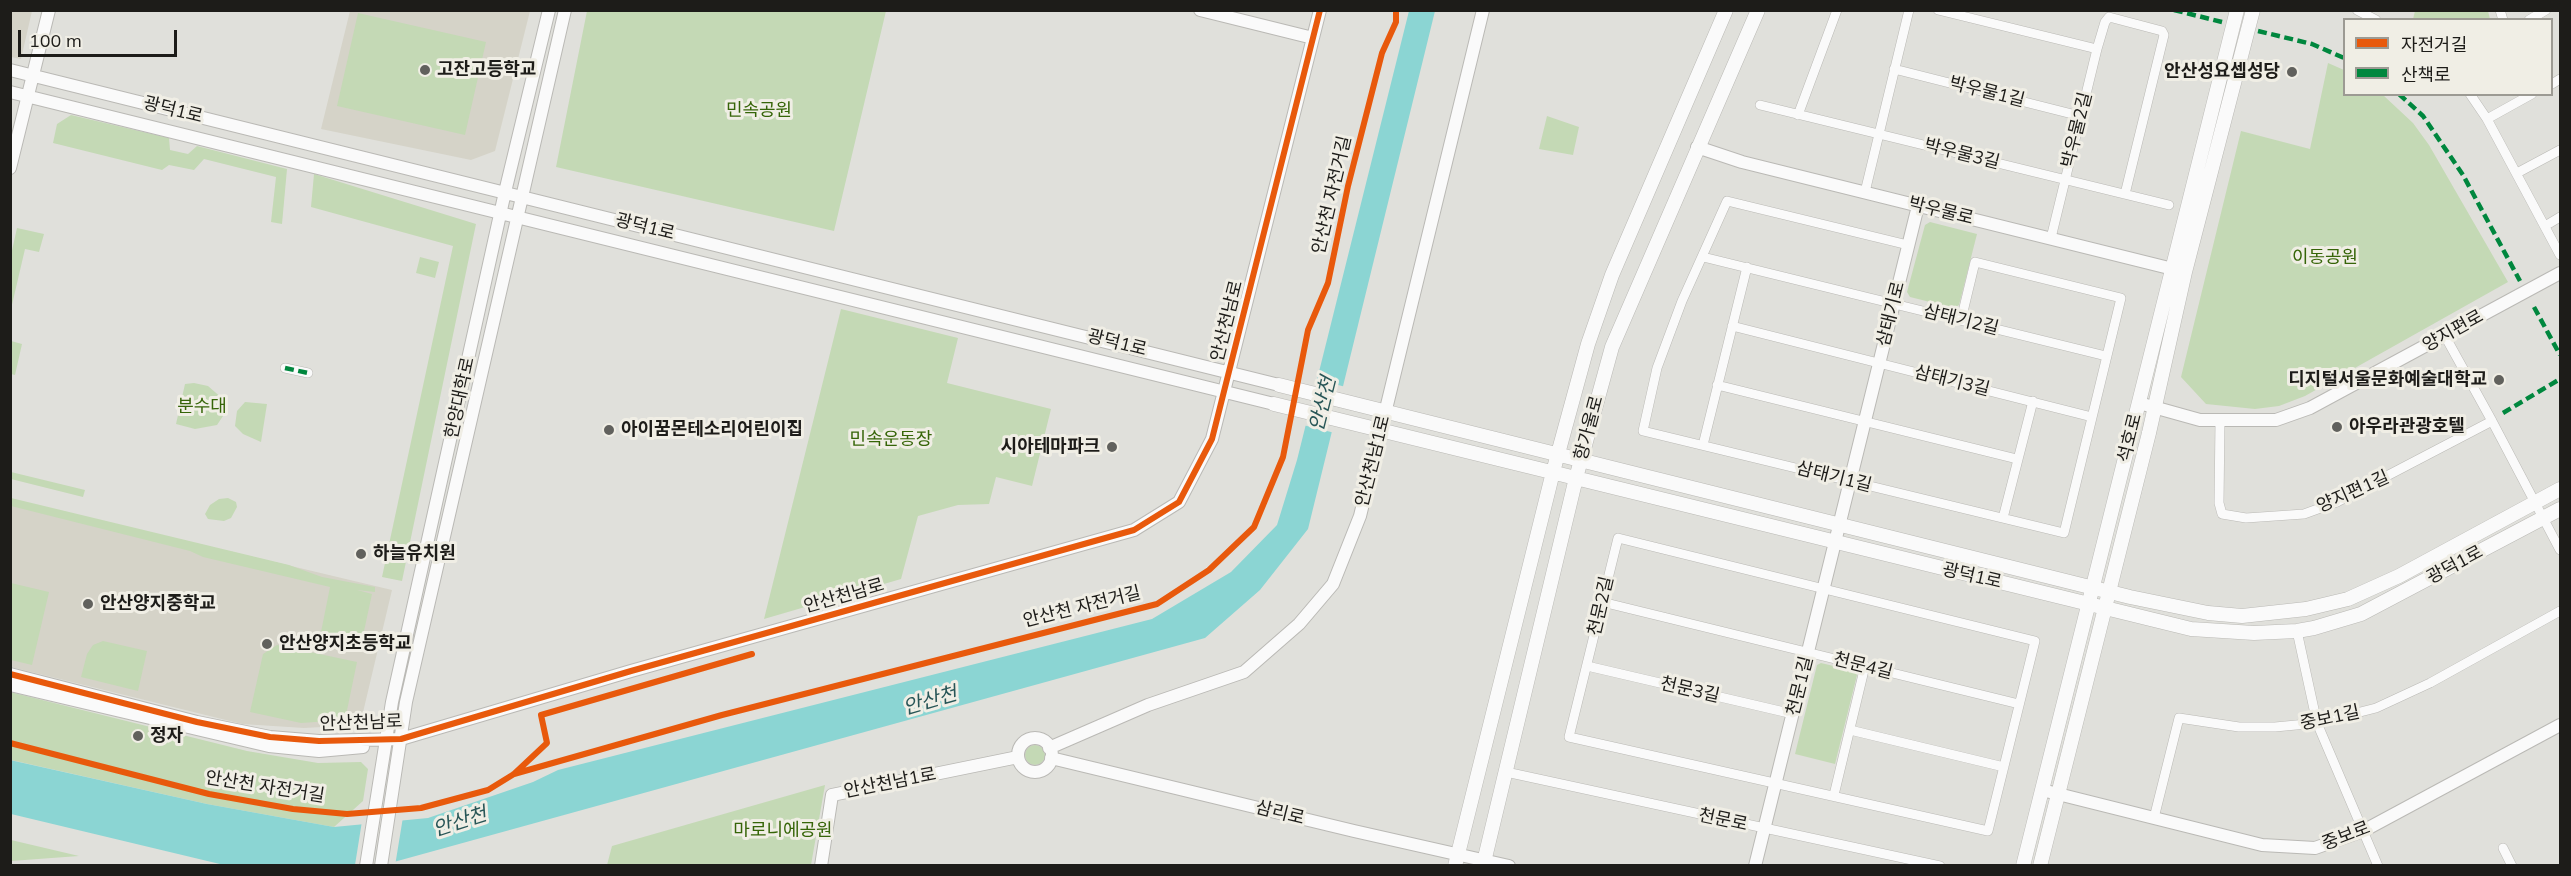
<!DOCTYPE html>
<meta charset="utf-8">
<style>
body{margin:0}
#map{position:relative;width:2571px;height:876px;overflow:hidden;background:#e0e0db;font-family:Mulish,"Noto Sans KR",sans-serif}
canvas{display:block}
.frame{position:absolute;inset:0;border:12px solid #1d1c19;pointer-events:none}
.legend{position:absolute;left:2343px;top:18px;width:210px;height:78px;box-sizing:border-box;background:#f0eee5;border:2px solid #9c9a93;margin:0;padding:8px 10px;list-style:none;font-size:18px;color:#1d1c19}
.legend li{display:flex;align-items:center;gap:12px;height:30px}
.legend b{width:30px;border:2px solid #9c9a93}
.scale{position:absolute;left:18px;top:30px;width:159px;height:27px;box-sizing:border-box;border:3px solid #1d1c19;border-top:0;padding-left:8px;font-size:18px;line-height:21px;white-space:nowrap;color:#1d1c19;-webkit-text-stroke:4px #f0eee5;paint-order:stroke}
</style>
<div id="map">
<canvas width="2571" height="876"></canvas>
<div class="frame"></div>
<ul class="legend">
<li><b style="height:8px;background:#e8590c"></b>자전거길</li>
<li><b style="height:8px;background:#00873e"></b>산책로</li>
</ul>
<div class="scale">100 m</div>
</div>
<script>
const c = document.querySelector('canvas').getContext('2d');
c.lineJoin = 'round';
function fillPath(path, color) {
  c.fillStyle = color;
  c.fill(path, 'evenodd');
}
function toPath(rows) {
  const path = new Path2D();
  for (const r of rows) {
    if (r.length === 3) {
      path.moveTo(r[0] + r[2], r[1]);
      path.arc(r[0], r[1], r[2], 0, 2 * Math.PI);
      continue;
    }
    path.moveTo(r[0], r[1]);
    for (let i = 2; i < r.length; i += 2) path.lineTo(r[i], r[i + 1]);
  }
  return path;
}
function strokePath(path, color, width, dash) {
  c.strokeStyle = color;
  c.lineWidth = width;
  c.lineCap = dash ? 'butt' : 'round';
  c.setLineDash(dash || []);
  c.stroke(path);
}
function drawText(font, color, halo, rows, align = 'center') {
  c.font = font + ' Mulish,"Noto Sans KR",sans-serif';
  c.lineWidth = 6;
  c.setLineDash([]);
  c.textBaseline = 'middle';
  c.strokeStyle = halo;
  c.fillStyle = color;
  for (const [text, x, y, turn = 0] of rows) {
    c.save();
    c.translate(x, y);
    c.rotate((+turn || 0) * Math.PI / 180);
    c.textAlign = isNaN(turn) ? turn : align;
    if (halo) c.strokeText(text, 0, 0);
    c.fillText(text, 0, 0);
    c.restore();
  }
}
fillPath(toPath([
 [11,10,32,11,21,59,11,57],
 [350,11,530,11,495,151,471,160,321,129],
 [10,499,392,590,360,725,304,728,242,724,11,667]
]), '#d5d3c8');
fillPath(toPath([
 [587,11,886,11,834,231,556,167],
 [2415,11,2488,11,2490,19,2413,19],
 [358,13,486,42,465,135,337,106],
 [2328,63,2344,70,2344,94,2383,95,2413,123,2429,145,2508,282,2305,396,2279,406,2255,409,2206,404,2181,377,2241,131,2310,149],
 [71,115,169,138,170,150,188,154,197,146,287,169,282,224,271,222,276,177,204,159,194,170,169,165,162,170,53,143,57,124],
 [1547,116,1579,127,1573,155,1539,149],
 [314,174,476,224,402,581,382,577,453,246,311,207],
 [1930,222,1977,234,1959,305,1954,308,1910,297,1907,292,1925,225],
 [17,228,44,234,39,252,25,249,11,309,11,255],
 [420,257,439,262,435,278,416,273],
 [841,309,958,338,947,383,1051,409,1032,486,996,477,989,504,958,505,918,516,901,579,764,619],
 [11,341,22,344,15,375,11,374],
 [194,383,208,386,223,399,223,416,217,425,195,429,176,424,185,384],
 [245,402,267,404,261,442,243,434,235,426,237,411],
 [11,472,85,490,83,497,11,479],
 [11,498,289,565,322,577,375,587,375,592,357,590,372,594,361,645,320,637,330,587,203,557,190,551,11,506],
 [228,498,236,502,237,507,231,518,224,521,208,519,205,514,210,505,219,499],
 [11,583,49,592,32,665,11,660],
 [103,641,147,651,138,691,81,677,87,654,93,645],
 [277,645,357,662,345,720,301,723,250,712,263,654],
 [1821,663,1854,671,1857,675,1835,764,1795,754,1817,665],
 [10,692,247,751,318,763,361,762,368,769,363,801,334,827,207,804,11,760],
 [1035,755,10],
 [825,785,811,865,607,865,612,846],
 [11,840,79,856,11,861]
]), '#c4d9b5');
fillPath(toPath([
 [1409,11,1435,11,1308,529,1260,590,1205,638,383,865,224,865,11,814,10,760,207,804,334,827,428,818,533,782,558,770,1152,619,1231,572,1277,525,1297,460]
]), '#8bd5d3');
fillPath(toPath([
 [1314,379,1346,387,1335,433,1303,425],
 [403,817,395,866,355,865,362,821]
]), '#e0e0db');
const minor = toPath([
 [1938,10,2097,49],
 [2357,10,2376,20],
 [2500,10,2503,20],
 [2529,20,2546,10],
 [1894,69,2080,116],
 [2552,84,2560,79],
 [2470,94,2487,119,2560,255],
 [1760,105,2169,205],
 [1798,115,1837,10],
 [2487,119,2532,94],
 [2517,173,2560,150],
 [1865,192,1909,10],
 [2545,226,2560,217],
 [2051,238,2097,49,2105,22,2109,17,2162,31,2164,35,2125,194],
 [1908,245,1727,201,1682,301,1657,368,1643,431,2064,533,2121,298,1975,262,1961,320],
 [1703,257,2106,356],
 [1732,326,2092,417],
 [285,368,308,373],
 [1717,385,2017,459],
 [2220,421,2219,503,2222,514,2246,518,2304,514,2337,502,2492,421,2445,336],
 [2492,421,2560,550],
 [1703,445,1747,267],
 [2003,518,2033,401],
 [1618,538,2035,641,1988,831,1569,737,1618,538],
 [1602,602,2019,704],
 [2297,631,2317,723,2378,866],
 [1587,666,1793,714],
 [1850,730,2004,767],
 [1506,772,1940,866],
 [1834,795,1865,666],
 [2154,818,2179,718,2239,727,2275,727,2317,723,2376,708,2430,683,2560,611],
 [2503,848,2512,866]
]);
const tertiary = toPath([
 [1200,10,1313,38],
 [10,70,1279,385],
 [10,92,1274,404],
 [1697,147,1742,162,2181,271],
 [10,168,49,10],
 [2139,403,2200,420,2276,420,2310,408,2560,273],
 [10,674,197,722,270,737,319,741,401,739,631,671,1134,530,1179,502,1212,439,1320,10],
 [10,685,269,746,319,751,363,747],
 [1035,755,17],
 [1049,748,1148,705,1244,672,1299,624,1333,584,1360,516,1483,10],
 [1051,758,1354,831,1509,866],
 [2042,790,2262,845,2315,848,2363,831,2560,725],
 [366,866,392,702,505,192,549,10],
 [381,866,406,702,565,10],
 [821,866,832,795,1018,757],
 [1755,866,1918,206]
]);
const secondary = toPath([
 [1279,385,2130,597,2208,613,2242,616,2306,609,2348,599,2399,576,2560,489],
 [1274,404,2191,629,2254,633,2297,631,2314,628,2361,614,2560,509],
 [1455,866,1553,472,1588,344,1612,275,1726,10],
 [1483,866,1576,478,1612,347,1758,10],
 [2023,866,2237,10],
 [2040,866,2149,433,2185,272,2253,10]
]);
strokePath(minor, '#bab9b5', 10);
strokePath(tertiary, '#bab9b5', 14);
strokePath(secondary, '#bab9b5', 15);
strokePath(minor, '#fafafa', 9);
strokePath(tertiary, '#fafafa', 12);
strokePath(secondary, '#fafafa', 14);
strokePath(toPath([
 [2174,10,2226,23],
 [2258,31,2312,44,2344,58],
 [2399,94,2423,116,2463,175,2520,281],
 [2534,307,2560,355],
 [285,368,308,373],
 [2503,413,2560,379]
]), '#00873e', 4.5, [9, 4.5]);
strokePath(toPath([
 [10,674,197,722,270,737,319,741,401,739,631,671,1134,530,1179,502,1212,439,1320,10],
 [10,743,209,794,293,809,347,814,421,808,488,790,514,774,547,743,541,715,752,654],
 [514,774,722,715,1157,604,1209,570,1254,527,1283,457,1308,330,1328,283,1348,186,1382,53,1396,22,1396,10]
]), '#e8590c', 6);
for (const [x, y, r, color] of [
 [425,70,6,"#61615d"],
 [2292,72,6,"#61615d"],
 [2499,380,6,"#61615d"],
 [2337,427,6,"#61615d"],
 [609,430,6,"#61615d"],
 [1112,447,6,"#61615d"],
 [361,554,6,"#61615d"],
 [88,604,6,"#61615d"],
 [267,644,6,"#61615d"],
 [138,736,6,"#61615d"]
]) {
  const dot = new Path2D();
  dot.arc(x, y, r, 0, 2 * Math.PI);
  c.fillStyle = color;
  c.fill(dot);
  strokePath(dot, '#f0eee5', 2);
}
drawText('bold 18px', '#1d1c19', '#f0eee5', [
 ["고잔고등학교",437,70],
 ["안산성요셉성당",2280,72,"right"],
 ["디지털서울문화예술대학교",2487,380,"right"],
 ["아우라관광호텔",2349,427],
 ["아이꿈몬테소리어린이집",621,430],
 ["시아테마파크",1100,447,"right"],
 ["하늘유치원",373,554],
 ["안산양지중학교",100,604],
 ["안산양지초등학교",279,644],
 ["정자",150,736]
], 'left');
drawText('18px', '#1d1c19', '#f0eee5', [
 ["박우물1길",1987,92,14],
 ["광덕1로",173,110,14],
 ["박우물2길",2077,130,-76],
 ["박우물3길",1962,154,14],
 ["안산천 자전거길",1332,195,-77],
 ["박우물로",1941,211,14],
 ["광덕1로",645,227,14],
 ["삼태기로",1891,314,-76],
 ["삼태기2길",1961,320,14],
 ["안산천남로",1227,321,-76],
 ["양지편로",2453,331,-29],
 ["광덕1로",1117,343,14],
 ["삼태기3길",1952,381,14],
 ["한양대학로",460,398,-78],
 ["항가울로",1589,428,-75],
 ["석호로",2130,438,-76],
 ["안산천남1로",1373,461,-76],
 ["삼태기1길",1834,477,14],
 ["양지편1길",2353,492,-24],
 ["광덕1로",2455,565,-28],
 ["광덕1로",1972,576,13],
 ["안산천남로",844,596,-16],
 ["천문2길",1601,606,-77],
 ["안산천 자전거길",1082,607,-14],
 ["천문4길",1863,666,14],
 ["천문1길",1800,686,-76],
 ["천문3길",1690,690,13],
 ["중보1길",2330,718,-12],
 ["안산천남로",361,723,-2],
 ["안산천남1로",890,783,-11],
 ["안산천 자전거길",265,787,9],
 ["삼리로",1280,813,14],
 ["천문로",1723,820,12],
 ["중보로",2346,836,-21]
]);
drawText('18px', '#366508', '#f0eee5', [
 ["민속공원",759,111],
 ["이동공원",2325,258],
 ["분수대",202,407],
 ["민속운동장",891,440],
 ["마로니에공원",783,831]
]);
drawText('italic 20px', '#285657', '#f0eee5', [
 ["안산천",1323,404,-76],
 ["안산천",930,701,-16],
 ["안산천",460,822,-18]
]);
</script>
